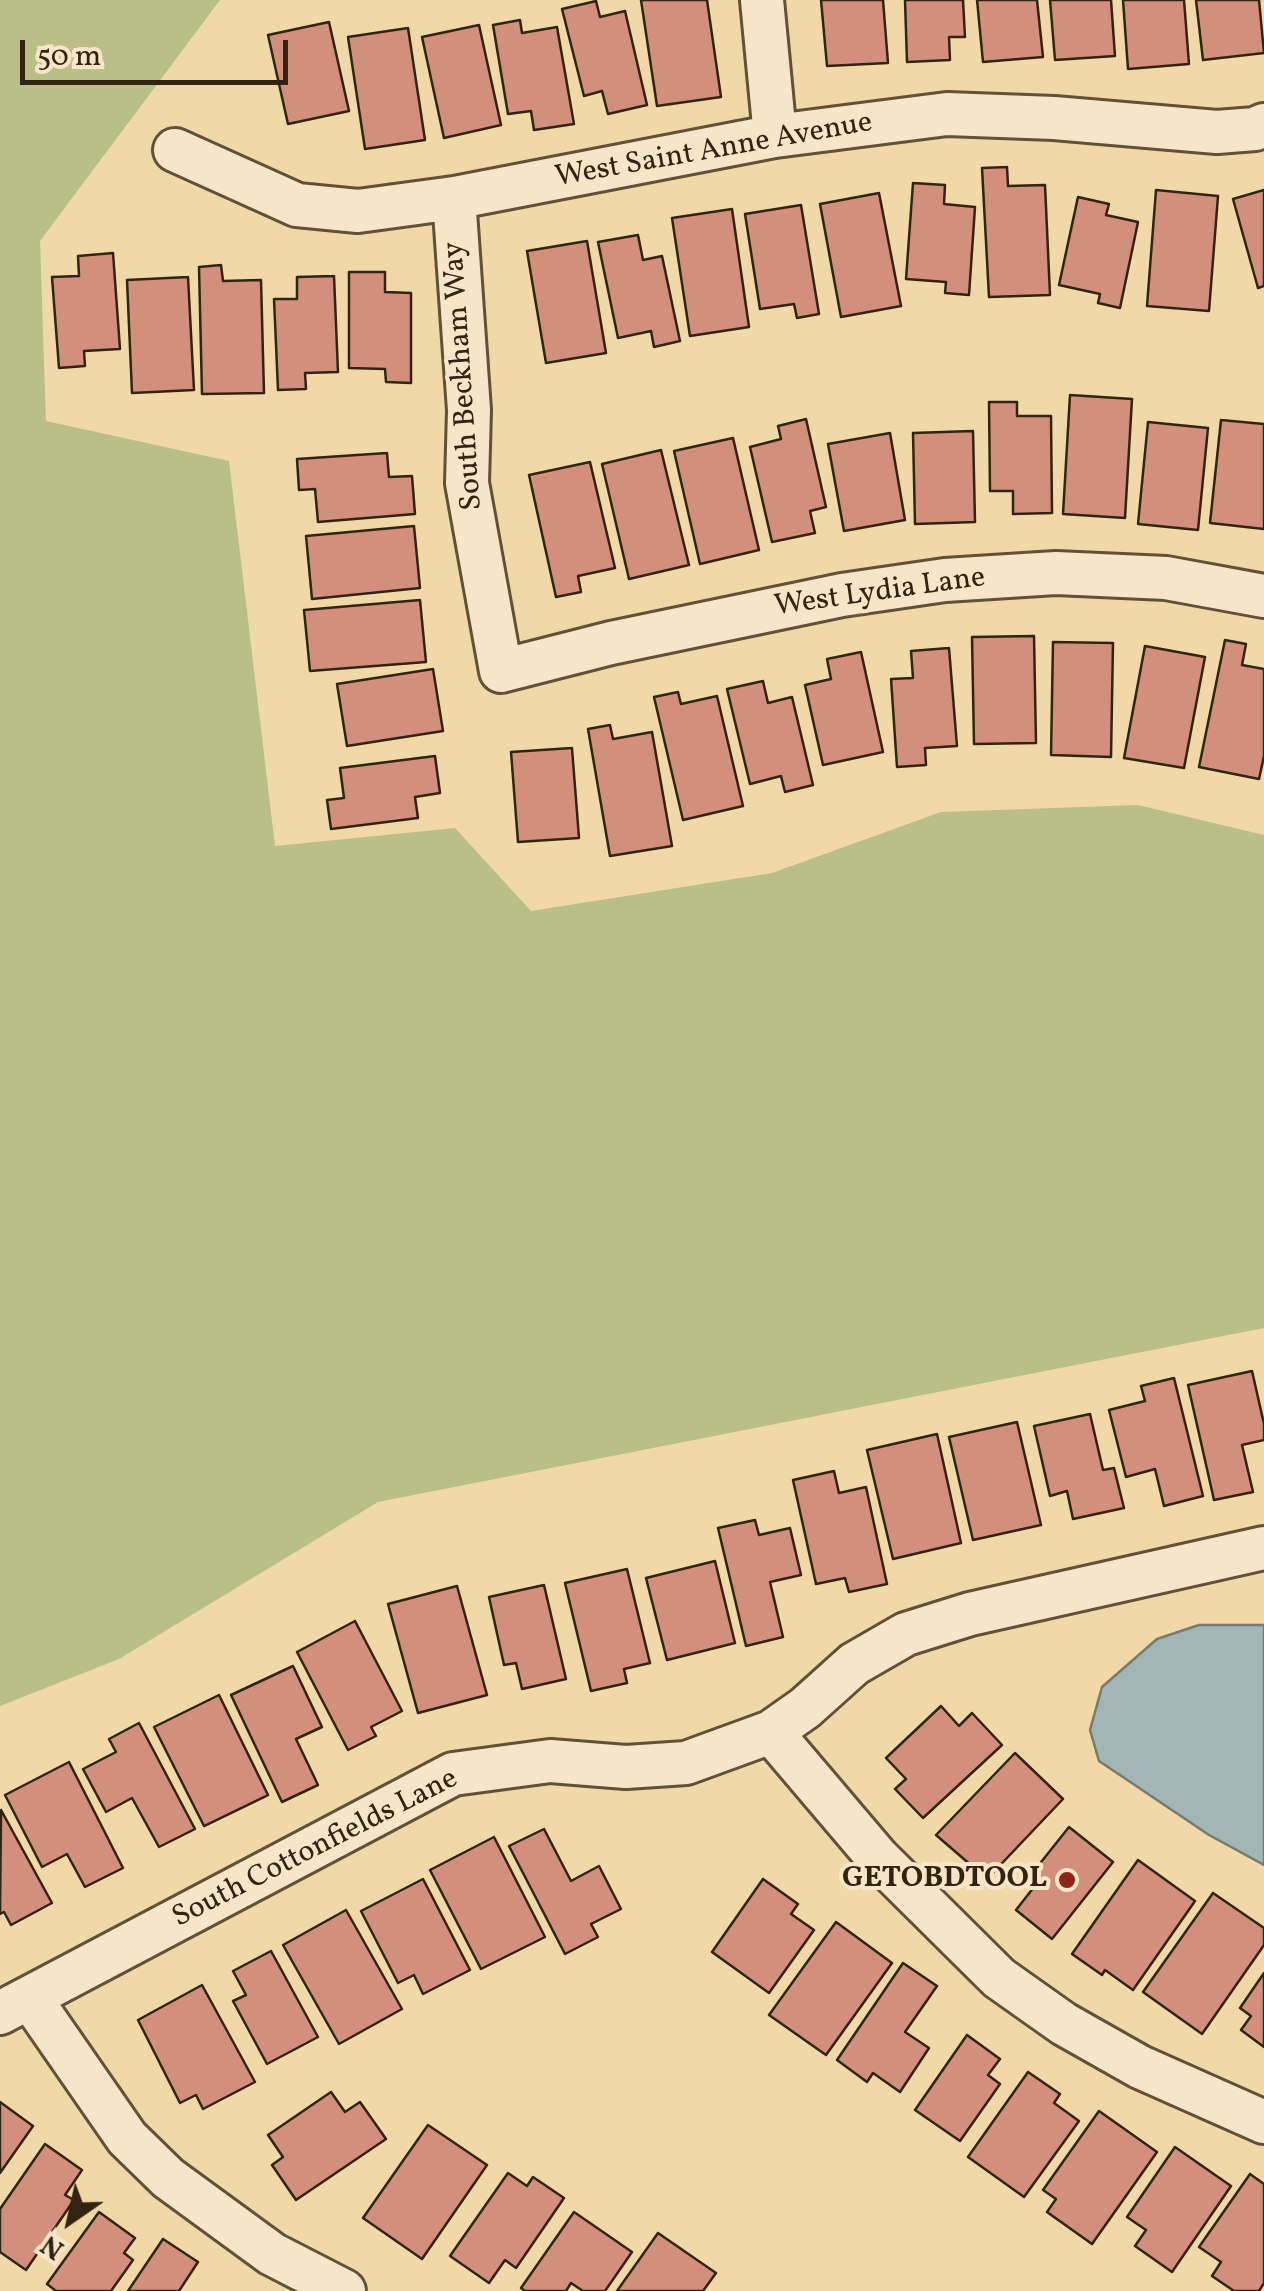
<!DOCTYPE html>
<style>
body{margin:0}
#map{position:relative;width:1264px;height:2291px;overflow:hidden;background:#f1d8a9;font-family:Vollkorn,serif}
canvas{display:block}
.north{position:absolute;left:20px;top:2171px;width:100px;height:100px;-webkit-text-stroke:8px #f6e6c7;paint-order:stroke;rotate:214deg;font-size:28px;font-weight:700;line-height:40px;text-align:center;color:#312411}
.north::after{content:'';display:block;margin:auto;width:35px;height:45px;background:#312411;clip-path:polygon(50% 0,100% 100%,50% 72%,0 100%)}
.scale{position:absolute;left:20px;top:40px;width:268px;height:45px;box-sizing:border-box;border:5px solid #312411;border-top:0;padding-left:12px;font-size:30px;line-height:35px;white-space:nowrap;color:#312411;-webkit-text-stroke:8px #f6e6c7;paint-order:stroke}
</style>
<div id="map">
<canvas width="1264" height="2291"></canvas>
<div class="north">N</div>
<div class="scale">50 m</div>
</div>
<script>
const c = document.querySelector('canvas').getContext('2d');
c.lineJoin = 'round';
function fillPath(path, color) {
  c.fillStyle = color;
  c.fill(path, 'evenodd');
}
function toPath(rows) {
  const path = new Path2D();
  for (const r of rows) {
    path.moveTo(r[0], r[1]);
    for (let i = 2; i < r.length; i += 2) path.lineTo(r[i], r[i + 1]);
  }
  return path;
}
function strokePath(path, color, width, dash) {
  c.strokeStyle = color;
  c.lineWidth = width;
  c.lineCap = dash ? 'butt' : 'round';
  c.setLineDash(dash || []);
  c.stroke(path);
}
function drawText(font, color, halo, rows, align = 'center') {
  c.font = font + ' Vollkorn,serif';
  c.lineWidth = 8;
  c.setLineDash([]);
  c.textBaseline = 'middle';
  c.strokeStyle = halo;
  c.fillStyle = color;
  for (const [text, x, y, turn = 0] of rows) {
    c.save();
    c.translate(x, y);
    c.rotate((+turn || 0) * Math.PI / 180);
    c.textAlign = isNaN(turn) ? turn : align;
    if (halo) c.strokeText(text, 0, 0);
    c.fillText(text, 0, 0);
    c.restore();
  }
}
fillPath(toPath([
 [0,0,220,0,40,241,46,421,229,461,275,846,455,828,531,911,772,873,941,812,1138,805,1264,835,1264,1328,378,1502,119,1659,0,1706]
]), '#babf88');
const water = toPath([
 [1199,1625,1264,1625,1264,1865,1209,1835,1099,1761,1090,1730,1102,1687,1157,1639,1199,1625]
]);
fillPath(water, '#a1b6b5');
strokePath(water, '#747c73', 2.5);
const building = toPath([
 [641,0,707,0,721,97,657,106,641,0],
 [821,0,883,0,888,63,827,66,821,0],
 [905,0,963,0,965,37,949,37,950,60,907,62,905,0],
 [977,0,1037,0,1043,57,983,62,977,0],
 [1050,0,1111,0,1115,56,1055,60,1050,0],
 [1123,0,1184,0,1189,64,1128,69,1123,0],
 [1196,0,1259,0,1264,53,1203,60,1196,0],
 [596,1,600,17,625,11,647,105,608,114,602,91,584,96,562,9,596,1],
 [520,20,522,33,557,27,574,124,534,130,531,111,508,114,493,25,520,20],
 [329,22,349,111,288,124,268,35,329,22],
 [479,25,501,125,444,138,422,37,479,25],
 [408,28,425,140,365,149,348,37,408,28],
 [1007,167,1008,186,1045,185,1050,295,989,297,982,168,1007,167],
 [913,183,945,185,944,204,975,207,969,295,945,293,946,282,906,279,913,183],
 [1156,190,1218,196,1209,311,1147,306,1156,190],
 [1264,190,1264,286,1258,288,1233,199,1264,190],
 [879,193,901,306,841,317,820,204,879,193],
 [1078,197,1109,204,1106,215,1138,222,1120,308,1098,303,1100,294,1059,285,1078,197],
 [801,205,819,314,797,318,794,304,760,309,745,214,801,205],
 [732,209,749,327,690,336,672,218,732,209],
 [638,235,643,260,662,256,680,341,654,347,651,331,618,338,598,242,638,235],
 [587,241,606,353,546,363,527,251,587,241],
 [113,253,120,349,84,351,85,366,59,368,52,277,79,276,78,256,113,253],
 [221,265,223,281,261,280,264,393,202,394,199,267,221,265],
 [349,272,385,272,385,292,411,293,411,383,386,382,385,369,349,368,349,272],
 [334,276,338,372,305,373,306,389,278,390,274,299,297,299,297,277,334,276],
 [188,277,194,390,132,393,127,280,188,277],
 [1070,395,1132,399,1125,518,1063,514,1070,395],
 [989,402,1017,402,1017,416,1051,416,1052,513,1013,514,1013,491,990,491,989,402],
 [806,419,826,507,810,511,815,533,772,542,750,447,781,439,778,426,806,419],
 [1221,420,1264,424,1264,529,1210,523,1221,420],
 [1148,422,1208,428,1198,530,1138,524,1148,422],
 [973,431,975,522,915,524,913,433,973,431],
 [890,433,905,520,844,531,828,444,890,433],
 [733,438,759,550,700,564,674,451,733,438],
 [661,450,689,565,629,579,602,464,661,450],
 [387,453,389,477,412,476,415,514,318,522,315,489,299,490,297,459,387,453],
 [590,462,615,568,578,576,581,592,556,597,529,475,590,462],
 [414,526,420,588,312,599,306,536,414,526],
 [420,600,426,662,310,671,304,610,420,600],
 [1034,636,1036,743,974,744,972,637,1034,636],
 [1225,640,1246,644,1242,665,1264,669,1264,756,1259,779,1199,767,1225,640],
 [1053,642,1113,643,1111,757,1051,755,1053,642],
 [1145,646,1205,657,1184,768,1124,758,1145,646],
 [949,648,957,746,925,748,926,765,897,767,891,679,913,678,911,651,949,648],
 [861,652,883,752,823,765,805,685,831,679,827,659,861,652],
 [433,669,443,731,347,746,337,684,433,669],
 [763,681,768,703,792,697,813,785,785,792,781,776,750,784,727,689,763,681],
 [678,692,681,704,717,696,743,806,683,820,654,697,678,692],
 [610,725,613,739,652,732,672,846,610,856,588,729,610,725],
 [572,748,579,838,518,842,511,752,572,748],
 [435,756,440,793,415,797,418,818,331,829,327,800,344,798,340,768,435,756],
 [1252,1371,1264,1424,1264,1440,1242,1445,1253,1492,1214,1500,1188,1385,1252,1371],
 [1174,1378,1203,1496,1164,1506,1155,1469,1126,1477,1109,1410,1145,1401,1141,1386,1174,1378],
 [1090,1414,1103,1470,1114,1468,1124,1508,1073,1519,1067,1491,1050,1496,1034,1426,1090,1414],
 [1017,1422,1041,1525,973,1540,949,1437,1017,1422],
 [937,1434,961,1543,893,1559,867,1450,937,1434],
 [834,1471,839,1493,866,1487,887,1584,849,1592,845,1578,816,1584,793,1480,834,1471],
 [755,1520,759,1535,790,1528,801,1575,770,1582,783,1637,746,1646,718,1528,755,1520],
 [715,1561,735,1643,667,1660,646,1578,715,1561],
 [627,1569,650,1663,624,1669,627,1683,591,1691,565,1583,627,1569],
 [544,1585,566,1679,522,1689,516,1663,504,1665,489,1597,544,1585],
 [457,1586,487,1695,418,1713,388,1604,457,1586],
 [355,1621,402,1711,371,1727,376,1736,348,1750,297,1652,355,1621],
 [293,1666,322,1727,296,1739,318,1785,282,1802,231,1695,293,1666],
 [219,1695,268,1795,204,1826,154,1727,219,1695],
 [941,1706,959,1726,972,1713,1002,1745,923,1818,895,1789,906,1779,886,1758,941,1706],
 [139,1723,195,1829,159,1847,132,1798,106,1812,83,1769,116,1752,109,1739,139,1723],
 [1015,1753,1063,1799,987,1879,936,1835,1015,1753],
 [69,1762,123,1868,85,1887,67,1854,42,1867,5,1795,69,1762],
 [1,1810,52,1903,11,1925,4,1912,0,1914,1,1810],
 [1069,1827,1113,1862,1052,1939,1016,1910,1034,1887,1026,1881,1069,1827],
 [544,1829,571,1881,599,1866,621,1909,591,1924,598,1937,565,1954,509,1846,544,1829],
 [494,1837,545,1937,481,1969,430,1870,494,1837],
 [1138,1860,1195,1901,1133,1990,1105,1970,1102,1975,1072,1954,1138,1860],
 [423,1879,470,1970,423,1994,414,1975,398,1983,361,1911,423,1879],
 [763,1879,798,1904,791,1914,814,1930,769,1993,712,1952,763,1879],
 [1213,1893,1264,1928,1264,1945,1202,2034,1143,1992,1213,1893],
 [346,1910,402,2009,339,2044,283,1945,346,1910],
 [836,1922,892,1963,826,2055,769,2015,836,1922],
 [271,1951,318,2037,267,2064,233,2001,246,1995,233,1971,271,1951],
 [903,1963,937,1986,905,2032,929,2048,900,2092,873,2073,867,2082,837,2060,903,1963],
 [1264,1973,1264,2047,1241,2030,1251,2016,1240,2008,1264,1973],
 [202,1985,255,2082,203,2109,196,2095,180,2103,138,2020,202,1985],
 [967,2035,1000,2059,988,2075,1000,2084,960,2141,915,2110,967,2035],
 [1028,2072,1060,2094,1054,2103,1079,2121,1024,2197,968,2157,1028,2072],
 [331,2092,345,2112,360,2102,386,2139,296,2200,272,2165,283,2157,268,2135,331,2092],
 [0,2102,33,2126,0,2173,0,2102],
 [1099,2111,1157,2152,1092,2244,1047,2212,1056,2199,1043,2190,1099,2111],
 [428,2125,487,2165,422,2259,363,2218,428,2125],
 [45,2144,82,2170,65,2195,74,2200,26,2270,0,2252,0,2209,45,2144],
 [1175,2147,1231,2186,1172,2272,1135,2246,1146,2230,1127,2217,1175,2147],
 [508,2173,527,2186,533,2177,564,2198,516,2268,505,2260,489,2283,450,2256,508,2173],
 [1250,2174,1264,2184,1264,2283,1259,2291,1234,2291,1212,2276,1221,2262,1199,2247,1250,2174],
 [99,2212,135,2238,124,2253,133,2260,111,2291,56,2291,47,2284,99,2212],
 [574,2212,632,2252,605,2291,583,2291,571,2283,566,2291,525,2291,521,2288,574,2212],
 [658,2233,716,2273,703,2291,617,2291,658,2233],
 [163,2239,198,2262,179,2291,128,2291,163,2239]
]);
fillPath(building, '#d28f7b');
strokePath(building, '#312411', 2.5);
const minor = toPath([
 [762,0,775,136],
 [175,150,297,205,358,211,454,198,775,136,947,114,1054,118,1217,132,1255,129,1264,125],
 [454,198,469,410,467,483,501,671,611,643,842,595,945,580,1056,573,1166,578,1264,596],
 [771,1732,878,1858,999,1978,1064,2024,1140,2067,1264,2122],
 [30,1998,127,2138,168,2178,272,2254,344,2291],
 [0,2013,453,1774,550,1761,626,1767,686,1763,771,1732,805,1708,854,1664,906,1634,970,1614,1264,1548]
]);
strokePath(minor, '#615137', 48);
strokePath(minor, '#f6e6c7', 42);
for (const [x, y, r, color] of [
 [1067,1880,10,"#8f2418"]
]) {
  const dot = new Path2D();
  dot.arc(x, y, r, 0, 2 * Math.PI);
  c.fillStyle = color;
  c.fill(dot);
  strokePath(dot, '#f6e6c7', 4);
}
drawText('30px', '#312411', '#f6e6c7', [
 ["West Saint Anne Avenue",714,152,-10],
 ["South Beckham Way",465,376,-94],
 ["West Lydia Lane",880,594,-8],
 ["South Cottonfields Lane",316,1850,-27]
]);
drawText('bold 30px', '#312411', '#f6e6c7', [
 ["GETOBDTOOL",1047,1880]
], 'right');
</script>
